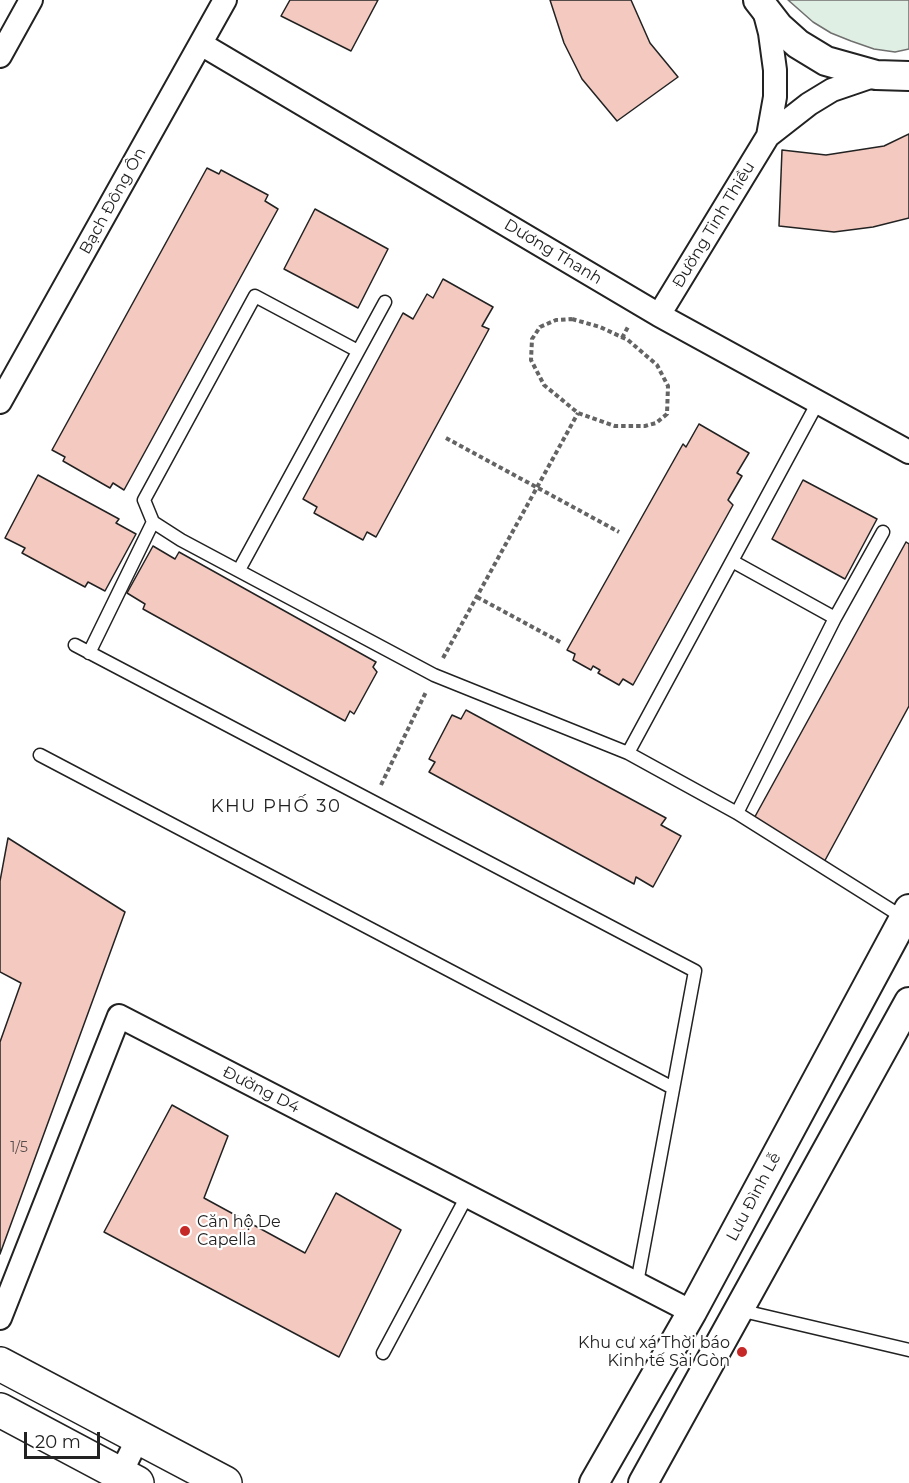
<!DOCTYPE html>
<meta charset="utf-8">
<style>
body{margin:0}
#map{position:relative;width:909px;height:1483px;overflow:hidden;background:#fff;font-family:Montserrat,sans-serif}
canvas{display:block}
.scale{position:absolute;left:24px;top:1432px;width:76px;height:27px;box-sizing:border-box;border:3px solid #222;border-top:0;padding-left:8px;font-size:18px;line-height:21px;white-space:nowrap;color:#222;-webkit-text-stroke:4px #fff;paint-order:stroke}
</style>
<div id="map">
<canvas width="909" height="1483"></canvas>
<div class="scale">20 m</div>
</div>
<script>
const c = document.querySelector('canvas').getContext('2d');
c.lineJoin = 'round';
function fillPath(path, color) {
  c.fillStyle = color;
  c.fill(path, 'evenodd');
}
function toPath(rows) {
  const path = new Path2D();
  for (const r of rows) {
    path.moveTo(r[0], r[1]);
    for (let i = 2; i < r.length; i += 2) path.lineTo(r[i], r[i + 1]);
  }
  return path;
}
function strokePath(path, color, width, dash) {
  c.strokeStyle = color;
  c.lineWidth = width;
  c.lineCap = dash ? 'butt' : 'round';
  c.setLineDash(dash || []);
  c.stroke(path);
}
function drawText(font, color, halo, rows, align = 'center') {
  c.font = font + ' Montserrat,sans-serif';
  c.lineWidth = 4.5;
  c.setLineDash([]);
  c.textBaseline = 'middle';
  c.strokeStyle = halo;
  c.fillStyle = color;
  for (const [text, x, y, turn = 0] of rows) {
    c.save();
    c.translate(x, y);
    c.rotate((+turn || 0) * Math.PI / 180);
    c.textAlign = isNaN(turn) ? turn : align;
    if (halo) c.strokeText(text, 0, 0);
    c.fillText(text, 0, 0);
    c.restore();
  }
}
const green = toPath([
 [788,0,909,0,909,49,895,52,874,49,851,41,831,33,813,22,788,0]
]);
fillPath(green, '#e0efe3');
strokePath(green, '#6f6f6f', 1.5);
const building = toPath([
 [290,0,378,0,351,51,281,16,290,0],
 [550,0,631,0,650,43,678,77,617,121,582,79,564,43,550,0],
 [909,134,909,218,873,227,834,232,779,226,782,150,826,155,884,146,909,134],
 [207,168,219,174,221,170,268,195,265,201,278,209,124,490,113,483,110,488,63,461,65,457,52,450,207,168],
 [315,209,388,249,358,308,284,269,315,209],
 [443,279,493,307,482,326,489,329,376,537,367,532,363,540,314,513,317,507,303,499,403,313,413,319,427,294,433,298,443,279],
 [699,424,749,453,737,473,742,476,728,500,733,505,633,685,623,679,619,685,598,673,600,670,593,666,591,670,573,660,575,654,567,650,683,444,686,447,699,424],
 [38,475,119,519,116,523,136,534,105,591,88,582,85,587,22,553,25,548,5,538,38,475],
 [803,480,877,519,845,579,772,539,803,480],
 [906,542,909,544,909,706,823,864,752,822,906,542],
 [153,546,175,559,179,552,376,662,373,667,377,672,354,714,350,711,345,721,143,609,145,604,127,593,153,546],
 [466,710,666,818,661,825,681,836,653,887,636,877,634,884,429,772,435,762,429,759,452,715,461,719,466,710],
 [8,838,125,912,0,1254,0,1042,21,983,0,972,0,881,8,838],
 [172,1105,228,1136,204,1198,305,1253,336,1193,401,1230,339,1357,104,1232,172,1105]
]);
fillPath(building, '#f3c9c0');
strokePath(building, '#222', 1.5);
const service = toPath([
 [153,522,181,540,434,675,628,753,737,813,904,918],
 [732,561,835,618],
 [239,570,385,302],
 [75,645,695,971,637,1283],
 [89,653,153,522,144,500,255,296,358,351],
 [628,753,818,402],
 [40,755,673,1088],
 [737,813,835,618,883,532],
 [739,1310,909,1350],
 [383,1353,467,1196]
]);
const minor = toPath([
 [764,10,770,33,775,70,775,97,768,136],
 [201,44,659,315,909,452],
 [0,56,31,0],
 [659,315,768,136,809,104,832,90,876,75],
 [0,402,225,0],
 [0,1318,119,1016,692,1312],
 [116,1483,138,1438]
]);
const tertiary = toPath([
 [758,0,779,27,798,44,826,61,876,75,909,76],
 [594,1483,692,1312,909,909],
 [643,1483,909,1002]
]);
const secondary = toPath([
 [0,1364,225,1483],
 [0,1410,137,1483]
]);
strokePath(service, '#222', 15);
strokePath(minor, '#222', 26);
strokePath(tertiary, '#222', 32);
strokePath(secondary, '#222', 36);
strokePath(toPath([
 [572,319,600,327,628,340,657,365,668,386,667,414,656,423,645,426,615,426,578,413,544,385,531,360,532,339,540,327,556,320,572,319],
 [622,338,629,325],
 [446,438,619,532],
 [477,597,562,643],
 [443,658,578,413],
 [381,785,426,692]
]), '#646464', 4, [4.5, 3]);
strokePath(service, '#fff', 12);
strokePath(minor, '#fff', 22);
strokePath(tertiary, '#fff', 28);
strokePath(secondary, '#fff', 33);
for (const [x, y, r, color] of [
 [185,1231,6,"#c62828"],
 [742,1352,6,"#c62828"]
]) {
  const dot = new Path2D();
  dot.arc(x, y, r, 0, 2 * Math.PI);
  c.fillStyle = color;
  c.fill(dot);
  strokePath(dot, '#fff', 2);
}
drawText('14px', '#564c4a', null, [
 ["1/5",19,1148]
]);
drawText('16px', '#222', '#fff', [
 ["Bạch Đông Ôn",113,201,-61],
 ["Đường Tinh Thiều",714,225,-59],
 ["Dương Thanh",553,252,31],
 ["Đường D4",261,1090,27],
 ["Lưu Đình Lễ",754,1197,-62]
]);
drawText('16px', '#222', '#fff', [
 ["Căn hộ De",197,1222],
 ["Capella",197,1240],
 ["Khu cư xá Thời báo",730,1343,"right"],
 ["Kinh tế Sài Gòn",730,1361,"right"]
], 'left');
c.letterSpacing = '1.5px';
drawText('18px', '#222', '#fff', [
 ["KHU PHỐ 30",276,807]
]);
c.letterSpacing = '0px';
</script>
